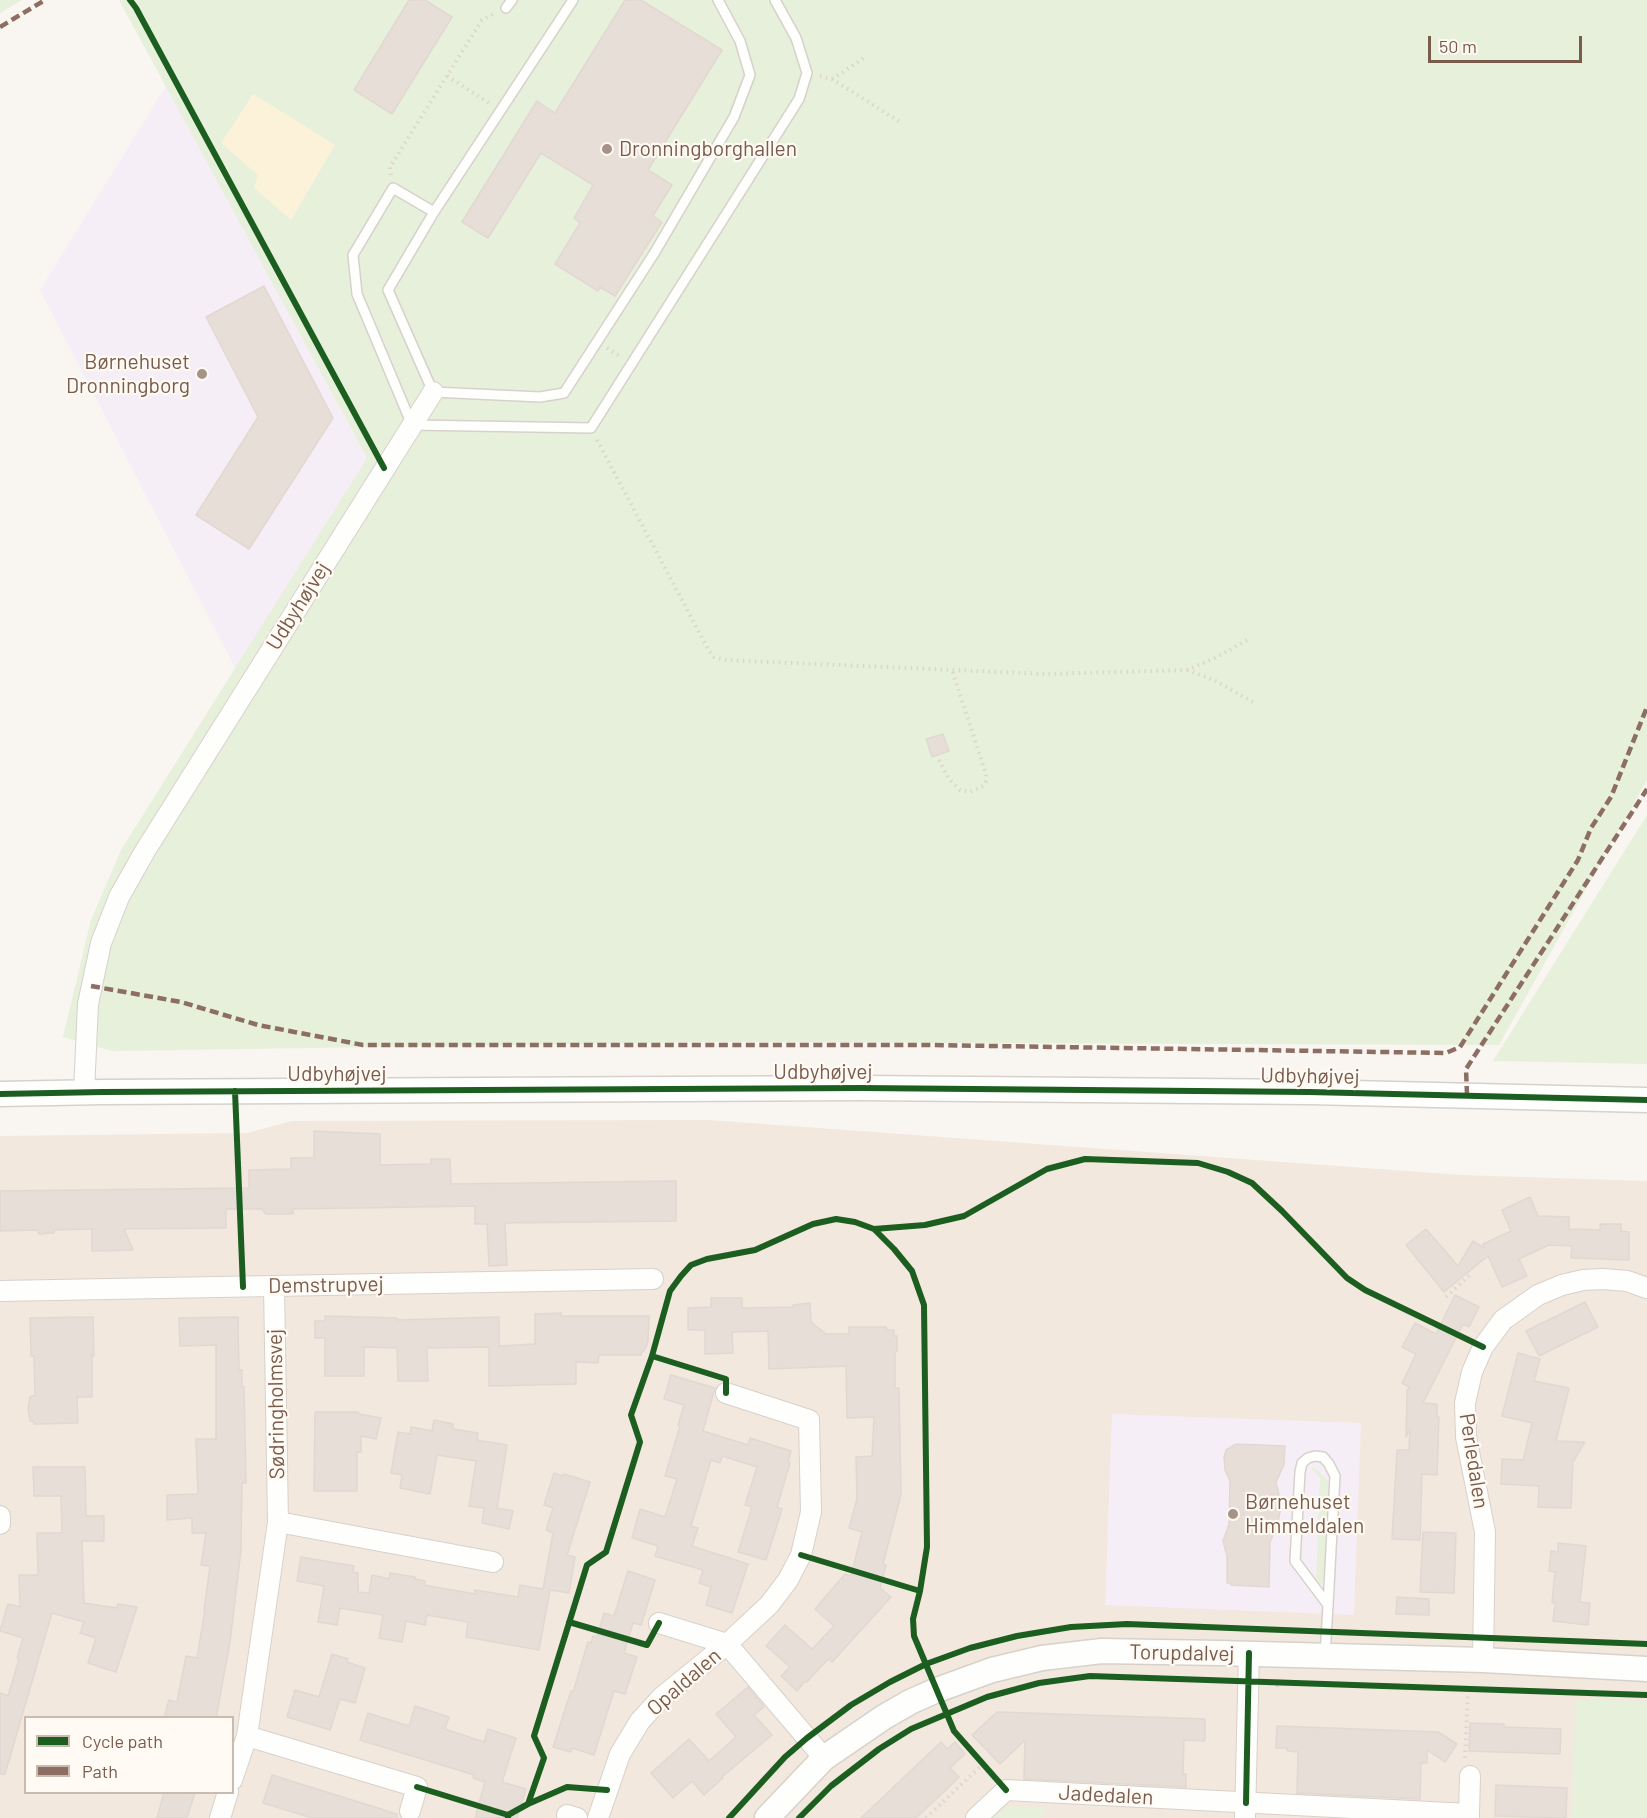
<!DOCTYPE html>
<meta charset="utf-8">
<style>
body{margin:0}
#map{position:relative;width:1647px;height:1818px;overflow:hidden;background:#f9f5f0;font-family:Barlow,sans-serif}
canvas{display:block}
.legend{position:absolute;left:24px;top:1716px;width:210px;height:78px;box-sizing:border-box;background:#fffaf3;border:2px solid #cabbb1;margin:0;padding:8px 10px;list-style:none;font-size:18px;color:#7a5c4d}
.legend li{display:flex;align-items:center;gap:12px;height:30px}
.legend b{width:30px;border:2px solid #cabbb1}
.scale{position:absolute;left:1428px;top:36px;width:154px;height:27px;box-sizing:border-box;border:3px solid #7a5c4d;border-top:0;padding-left:8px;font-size:18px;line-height:21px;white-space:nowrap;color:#7a5c4d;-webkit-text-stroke:4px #fffaf3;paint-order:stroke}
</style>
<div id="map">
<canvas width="1647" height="1818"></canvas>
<ul class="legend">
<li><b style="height:8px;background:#1b5e20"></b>Cycle path</li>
<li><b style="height:8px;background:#8d6e63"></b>Path</li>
</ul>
<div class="scale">50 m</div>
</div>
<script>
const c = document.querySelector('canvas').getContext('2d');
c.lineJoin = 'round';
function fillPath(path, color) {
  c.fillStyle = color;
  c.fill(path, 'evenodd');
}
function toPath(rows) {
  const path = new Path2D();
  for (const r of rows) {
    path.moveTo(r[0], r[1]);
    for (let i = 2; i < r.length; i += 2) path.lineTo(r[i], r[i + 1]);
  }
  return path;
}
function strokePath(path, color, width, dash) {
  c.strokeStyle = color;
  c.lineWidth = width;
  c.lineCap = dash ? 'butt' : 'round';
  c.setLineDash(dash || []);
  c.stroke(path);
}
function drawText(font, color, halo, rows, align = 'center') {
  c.font = font + ' Barlow,sans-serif';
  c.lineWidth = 4.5;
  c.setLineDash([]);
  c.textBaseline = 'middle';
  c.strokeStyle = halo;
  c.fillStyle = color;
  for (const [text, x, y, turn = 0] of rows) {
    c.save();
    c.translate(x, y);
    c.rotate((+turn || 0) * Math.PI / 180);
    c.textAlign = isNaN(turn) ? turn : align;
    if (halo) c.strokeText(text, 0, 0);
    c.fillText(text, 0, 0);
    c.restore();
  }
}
fillPath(toPath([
 [709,1120,1461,1175,1647,1181,1647,1818,0,1818,0,1136,247,1133,292,1121],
 [26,1718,232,1718,232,1792,26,1792]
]), '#f2e8de');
fillPath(toPath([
 [166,86,367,458,236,670,40,290],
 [1112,1414,1361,1423,1354,1615,1105,1605]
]), '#f6eef6');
fillPath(toPath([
 [0,0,22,0,0,13],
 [119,0,1647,0,1647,780,1499,1045,715,1042,112,1051,63,1037,91,920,121,850,367,458],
 [1647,815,1647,1064,1493,1061],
 [1313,1466,1328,1481,1326,1574,1323,1584,1319,1584,1316,1581,1320,1478,1312,1469],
 [1577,1699,1647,1702,1647,1818,1572,1818,1575,1711],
 [1008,1806,1046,1808,1046,1812,1040,1818,994,1818]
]), '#e7f0db');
fillPath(toPath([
 [253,94,335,145,291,220,254,188,258,175,221,143]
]), '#fbf2d9');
const building = toPath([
 [409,0,425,0,452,17,392,114,354,90,409,0],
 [625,0,641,0,722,50,648,170,672,185,653,216,662,222,615,296,600,287,598,291,555,264,580,223,574,218,593,185,541,153,488,238,462,222,537,101,555,113,625,0],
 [264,286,333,418,249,549,196,515,258,417,206,317,264,286],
 [943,734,949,751,932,757,926,739,943,734],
 [314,1131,380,1134,380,1165,431,1164,431,1159,450,1159,451,1184,676,1181,676,1221,505,1223,507,1265,489,1266,487,1224,475,1224,475,1206,293,1209,293,1214,266,1214,262,1209,226,1209,226,1228,124,1229,133,1250,92,1251,92,1229,54,1230,54,1233,39,1234,37,1230,0,1231,0,1191,249,1188,249,1170,291,1169,291,1158,314,1158,314,1131],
 [1530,1197,1538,1216,1569,1217,1569,1229,1600,1230,1600,1224,1621,1224,1621,1231,1629,1232,1629,1260,1571,1258,1572,1246,1549,1245,1519,1259,1527,1276,1502,1287,1488,1256,1444,1292,1406,1245,1426,1229,1458,1266,1473,1241,1485,1248,1483,1244,1511,1231,1502,1210,1530,1197],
 [1455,1295,1479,1307,1469,1327,1463,1324,1423,1403,1437,1404,1437,1418,1439,1417,1437,1475,1422,1474,1420,1540,1392,1539,1397,1450,1409,1450,1410,1429,1406,1437,1407,1391,1409,1387,1402,1383,1416,1354,1402,1347,1415,1323,1436,1334,1455,1295],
 [711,1298,742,1298,742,1308,793,1307,793,1305,810,1303,811,1322,826,1334,849,1334,849,1327,886,1327,887,1330,894,1330,894,1336,897,1336,897,1351,895,1352,895,1388,899,1388,901,1495,883,1564,886,1565,880,1588,891,1597,832,1662,828,1659,807,1682,805,1681,797,1691,781,1676,790,1667,766,1646,785,1625,812,1649,834,1626,815,1609,845,1574,851,1576,862,1532,849,1528,857,1499,856,1457,872,1456,874,1417,847,1418,846,1366,769,1369,768,1331,732,1332,733,1353,705,1354,705,1330,688,1330,688,1308,711,1307,711,1298],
 [1585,1302,1598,1327,1539,1356,1526,1331,1585,1302],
 [561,1313,561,1316,649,1316,648,1342,644,1351,642,1351,641,1355,599,1355,598,1363,576,1362,576,1384,489,1386,489,1347,427,1348,428,1381,398,1381,397,1348,364,1347,364,1376,325,1376,325,1338,315,1338,315,1321,325,1321,325,1316,397,1318,397,1320,499,1317,499,1346,535,1344,535,1314,561,1313],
 [93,1317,94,1356,92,1355,92,1397,77,1397,78,1423,34,1424,33,1421,30,1421,28,1409,30,1397,35,1395,34,1356,31,1356,30,1318,93,1317],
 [238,1317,239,1370,242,1370,242,1387,244,1387,246,1483,242,1483,241,1550,230,1642,216,1718,164,1718,169,1700,177,1702,186,1656,197,1658,205,1610,204,1610,210,1566,201,1565,206,1533,192,1533,192,1518,167,1520,167,1495,198,1494,196,1439,216,1439,216,1345,180,1346,179,1318,238,1317],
 [1518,1353,1540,1359,1534,1381,1569,1388,1556,1441,1585,1442,1573,1462,1571,1508,1538,1507,1539,1486,1501,1484,1502,1459,1523,1460,1532,1423,1502,1416,1518,1353],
 [671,1375,715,1388,703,1431,748,1445,750,1438,791,1451,788,1462,790,1463,777,1507,782,1509,766,1560,738,1552,752,1507,745,1505,757,1467,722,1456,720,1463,711,1460,691,1526,698,1528,692,1546,748,1564,732,1613,706,1605,711,1587,699,1583,703,1570,655,1556,658,1546,632,1538,640,1509,665,1517,677,1479,665,1476,680,1426,678,1425,684,1405,664,1399,671,1375],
 [315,1412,358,1412,359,1414,381,1418,376,1439,361,1436,361,1452,357,1452,357,1491,314,1491,315,1412],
 [434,1420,453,1424,453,1429,478,1433,477,1440,507,1445,497,1508,513,1511,509,1529,482,1523,484,1508,469,1506,476,1461,437,1455,430,1494,400,1488,402,1475,391,1473,398,1432,410,1434,411,1427,432,1431,434,1420],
 [1236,1444,1285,1446,1284,1465,1276,1482,1280,1499,1280,1512,1277,1526,1270,1542,1269,1587,1231,1585,1231,1583,1227,1583,1227,1556,1223,1541,1229,1524,1230,1481,1225,1470,1224,1457,1226,1450,1236,1444],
 [33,1467,85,1467,86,1516,104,1516,104,1541,82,1541,84,1603,117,1608,118,1604,137,1607,116,1672,88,1663,96,1638,80,1633,84,1622,52,1613,5,1774,0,1774,0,1693,8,1696,19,1659,17,1658,23,1638,0,1631,8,1604,20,1607,19,1575,38,1575,37,1533,62,1533,61,1496,34,1496,33,1467],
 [554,1473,563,1476,564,1474,590,1482,567,1555,575,1557,569,1593,550,1590,539,1650,466,1637,468,1622,427,1615,425,1625,406,1621,402,1642,379,1638,383,1615,340,1608,337,1625,318,1622,324,1586,297,1581,301,1557,354,1566,353,1572,358,1573,358,1592,369,1593,372,1575,389,1579,390,1573,415,1577,415,1579,425,1581,424,1585,475,1594,475,1590,518,1597,520,1585,543,1589,553,1533,546,1530,553,1508,544,1505,554,1473],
 [1423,1532,1456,1533,1454,1593,1420,1592,1423,1532],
 [1558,1543,1586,1546,1580,1602,1590,1603,1588,1625,1553,1621,1555,1603,1552,1603,1555,1572,1549,1571,1551,1551,1558,1552,1558,1543],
 [628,1571,655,1580,641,1625,633,1623,624,1653,637,1657,625,1694,614,1691,594,1755,572,1748,571,1752,553,1747,571,1691,573,1692,588,1642,591,1643,593,1636,597,1637,604,1613,614,1616,628,1571],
 [1397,1597,1429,1599,1429,1615,1396,1614,1397,1597],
 [332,1654,348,1659,347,1662,365,1668,355,1703,340,1699,330,1730,287,1717,295,1690,319,1697,332,1654],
 [748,1687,764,1707,754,1715,772,1735,722,1777,723,1778,704,1795,692,1781,673,1798,651,1773,689,1739,709,1761,736,1737,716,1714,748,1687],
 [415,1706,449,1717,445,1729,484,1742,488,1729,516,1738,502,1782,526,1789,517,1818,475,1818,485,1782,473,1778,474,1775,360,1740,368,1713,409,1726,415,1706],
 [997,1712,1205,1719,1205,1741,1184,1740,1183,1774,1186,1774,1186,1787,1024,1779,1025,1740,1000,1764,972,1735,997,1712],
 [1470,1723,1504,1724,1504,1727,1561,1729,1560,1754,1469,1751,1470,1723],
 [1277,1726,1438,1732,1457,1744,1445,1762,1427,1750,1427,1763,1421,1763,1420,1799,1297,1793,1298,1752,1288,1751,1286,1748,1276,1748,1277,1726],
 [941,1742,947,1749,955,1742,965,1754,950,1768,959,1777,948,1788,916,1818,861,1818,941,1742],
 [272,1775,397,1814,397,1818,312,1818,263,1803,272,1775],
 [1496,1785,1567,1788,1566,1818,1495,1816,1496,1785],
 [164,1792,195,1792,187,1818,157,1818,164,1792]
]);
fillPath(building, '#e6ded7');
strokePath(building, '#e2d8d2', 1.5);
const service = toPath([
 [573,0,434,212,388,290,433,392,540,397,564,393,655,252,734,117,750,75,740,41,718,0],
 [506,8,512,0],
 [434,212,393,188,353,255,357,294,412,425,591,428,799,99,807,73,796,38,775,0],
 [1325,1656,1328,1605,1295,1561,1300,1472,1302,1463,1308,1458,1315,1456,1323,1457,1329,1464,1335,1476,1328,1605]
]);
const minor = toPath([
 [84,1092,88,1004,101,943,119,897,145,851,433,392],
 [0,1291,653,1279],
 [0,1516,0,1524],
 [278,1522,493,1562],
 [659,1623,727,1644,824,1758],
 [1483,1660,1485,1532,1466,1437,1465,1403,1472,1372,1483,1347,1503,1320,1538,1295,1562,1285,1583,1280,1603,1279,1627,1281,1647,1288],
 [247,1736,417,1787,410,1811],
 [232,1780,247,1736,278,1522,274,1286],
 [1469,1814,1470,1776],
 [567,1815,577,1818],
 [220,1818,228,1792],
 [598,1818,620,1754,640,1721,662,1697,727,1644,769,1605,788,1580,801,1555,811,1512,809,1420,726,1393],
 [976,1818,1006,1790,1469,1814,1469,1818],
 [1245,1818,1249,1653]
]);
const tertiary = toPath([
 [0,1094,103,1092,861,1088,1309,1092,1647,1100],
 [767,1818,824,1758,884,1717,910,1702,937,1690,992,1670,1042,1658,1102,1651,1219,1653,1483,1660,1647,1669]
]);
strokePath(service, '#d7d1cb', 12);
strokePath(minor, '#d7d1cb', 22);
strokePath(tertiary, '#d7d1cb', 27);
strokePath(toPath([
 [447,76,489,103],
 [820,76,832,79,900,122],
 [832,79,867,56],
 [391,175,390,167,482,20,495,13],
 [607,348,621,357],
 [597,440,709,651,714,657,724,660,1045,674,1187,670,1215,658,1247,640],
 [1187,670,1212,679,1253,702],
 [939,760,949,779,960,790,970,792,983,786,986,781,986,774,952,670],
 [1446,1297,1470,1275],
 [1277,1687,1278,1676],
 [1465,1758,1468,1689],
 [926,1818,983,1764]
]), '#dcd5d0', 4, [1.5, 4.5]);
strokePath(service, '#fefefd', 9);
strokePath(minor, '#fefefd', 20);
strokePath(tertiary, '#fefefd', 24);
strokePath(toPath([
 [0,27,45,0],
 [91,986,181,1002,258,1025,363,1045,929,1045,1446,1053,1460,1047,1578,860,1591,828,1611,797,1647,707],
 [1467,1095,1466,1069,1647,789]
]), '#8d6e63', 4.5, [9, 4.5]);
strokePath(toPath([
 [130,0,136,8,384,468],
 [235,1091,243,1287],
 [0,1094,103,1092,861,1088,1309,1092,1647,1100],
 [874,1229,925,1225,964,1216,1047,1169,1085,1159,1198,1163,1228,1172,1252,1183,1282,1211,1347,1278,1365,1290,1483,1347],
 [652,1356,726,1379,726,1393],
 [801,1555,920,1591],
 [569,1622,647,1645,659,1623],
 [417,1787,508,1815],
 [1246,1803,1249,1653],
 [528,1804,567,1787,607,1790],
 [508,1818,508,1815,528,1804,544,1758,534,1736,587,1565,606,1552,640,1442,631,1415,652,1356,670,1291,681,1276,691,1265,707,1259,755,1250,813,1224,836,1219,855,1222,874,1229,894,1249,912,1271,924,1305,927,1547,920,1591,913,1619,914,1636,954,1731,1006,1790],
 [729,1818,785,1757,807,1738,851,1705,890,1682,926,1664,970,1648,1017,1636,1071,1627,1127,1624,1647,1644],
 [799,1818,831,1786,879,1749,911,1729,987,1697,1039,1683,1090,1676,1647,1695]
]), '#1b5e20', 6);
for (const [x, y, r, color] of [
 [607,149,6,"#a69286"],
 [202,374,6,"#a69286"],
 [1233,1514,6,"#a69286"]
]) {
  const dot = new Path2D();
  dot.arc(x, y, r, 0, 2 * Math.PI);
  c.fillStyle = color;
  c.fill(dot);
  strokePath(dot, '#fffaf3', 2);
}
drawText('21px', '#7a5c4d', '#fffaf3', [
 ["Dronningborghallen",619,149],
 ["Børnehuset",190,362,"right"],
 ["Dronningborg",190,386,"right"],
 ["Børnehuset",1245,1502],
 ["Himmeldalen",1245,1526]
], 'left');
drawText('21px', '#7a5c4d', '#fffaf3', [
 ["Udbyhøjvej",298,606,-58],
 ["Udbyhøjvej",823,1072],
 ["Udbyhøjvej",337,1074],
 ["Udbyhøjvej",1310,1076,1],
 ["Demstrupvej",326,1285,-1],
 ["Sødringholmsvej",276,1404,-91],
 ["Perledalen",1474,1461,81],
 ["Torupdalvej",1182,1653,1],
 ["Opaldalen",684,1682,-41],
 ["Jadedalen",1106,1795,3]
]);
</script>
